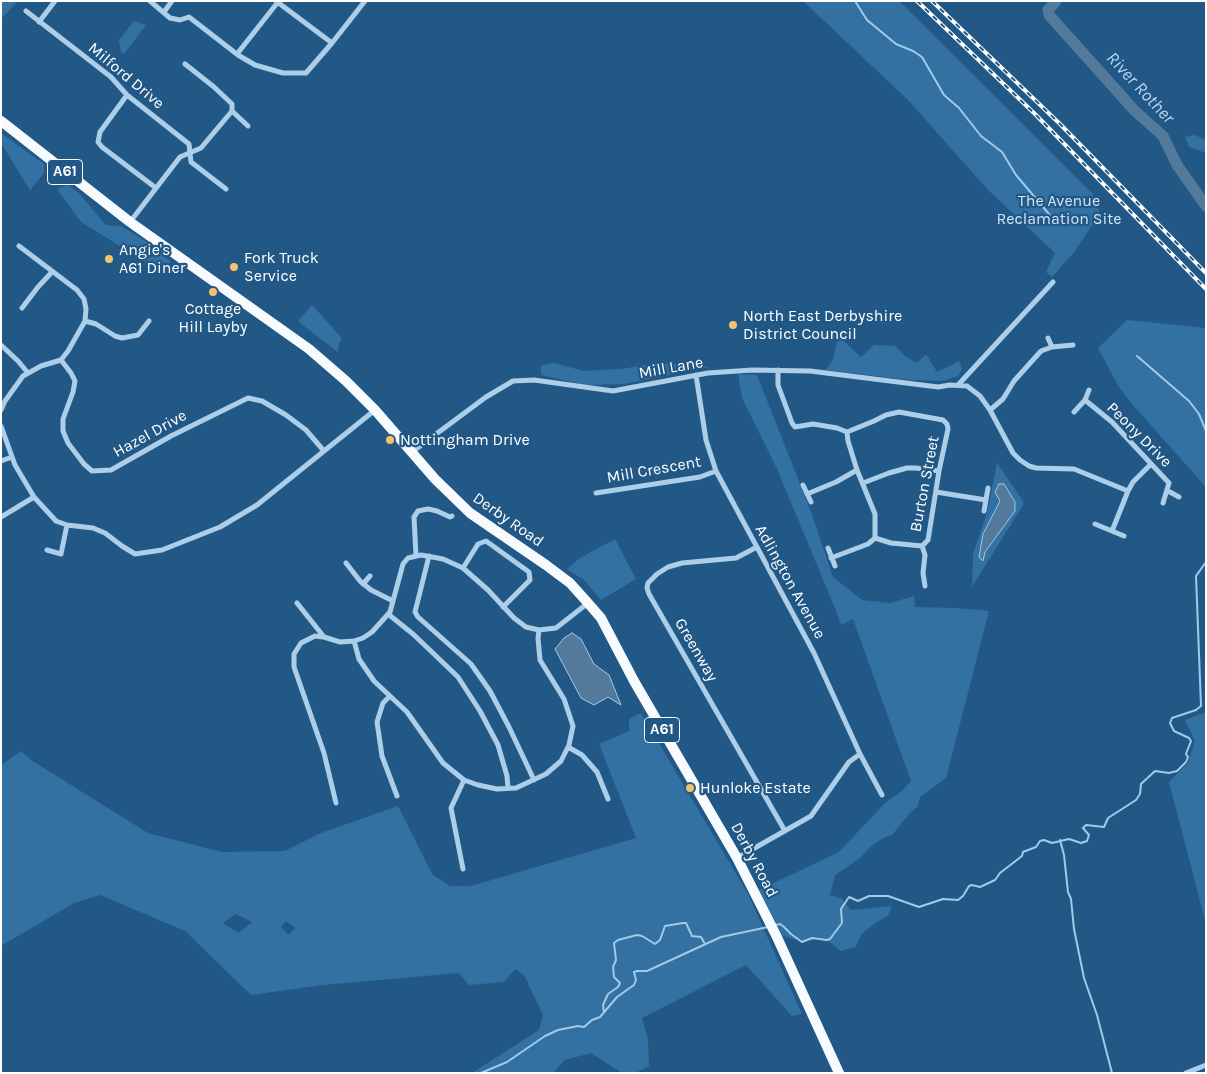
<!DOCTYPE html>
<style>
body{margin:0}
#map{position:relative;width:1207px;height:1074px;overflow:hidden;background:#225886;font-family:Karla,sans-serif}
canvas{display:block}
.frame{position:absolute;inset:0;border:2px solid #fff;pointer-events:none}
</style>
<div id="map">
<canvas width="1207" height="1074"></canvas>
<div class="frame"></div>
</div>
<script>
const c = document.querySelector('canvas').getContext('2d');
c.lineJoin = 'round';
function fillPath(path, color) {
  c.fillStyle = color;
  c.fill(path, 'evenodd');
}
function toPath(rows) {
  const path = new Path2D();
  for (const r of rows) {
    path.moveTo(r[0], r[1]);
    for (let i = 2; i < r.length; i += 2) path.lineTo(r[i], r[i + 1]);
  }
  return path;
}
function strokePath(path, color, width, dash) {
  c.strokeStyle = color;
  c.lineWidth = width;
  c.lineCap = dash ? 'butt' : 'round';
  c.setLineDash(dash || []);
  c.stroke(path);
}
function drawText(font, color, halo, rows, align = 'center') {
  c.font = font + ' Karla,sans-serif';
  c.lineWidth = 4.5;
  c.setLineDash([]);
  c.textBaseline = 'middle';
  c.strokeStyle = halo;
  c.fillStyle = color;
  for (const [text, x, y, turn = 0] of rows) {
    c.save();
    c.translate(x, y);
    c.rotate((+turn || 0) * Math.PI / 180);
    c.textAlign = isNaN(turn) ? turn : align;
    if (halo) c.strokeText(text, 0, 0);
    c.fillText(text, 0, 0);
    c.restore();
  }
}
fillPath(toPath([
 [1,1,18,1,1,19],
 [803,1,899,1,1092,193,1100,213,1075,251,1052,277,1046,272,1055,253,987,189,908,100],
 [134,21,146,25,124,54,121,52,119,40],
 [1,133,44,164,44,173,30,190,1,143],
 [1195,135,1206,140,1206,153,1189,147,1188,145,1185,137],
 [68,185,78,192,106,225,121,226,144,240,171,262,163,270,150,266,141,259,81,222,57,189],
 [312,305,342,338,339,343,338,352,300,323,299,320],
 [1127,320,1206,328,1206,487,1131,403,1119,387,1098,348],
 [838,336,861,357,874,345,895,346,905,356,917,363,926,354,937,372,959,361,962,369,958,376,942,381,909,380,826,370,833,360],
 [554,363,584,371,621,369,652,364,692,364,710,367,624,384,585,385,541,375,541,365],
 [738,374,757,375,811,512,833,577,862,600,890,603,914,596,915,607,956,608,989,611,946,778,920,797,918,806,910,813,892,835,883,838,870,847,859,859,835,875,830,895,842,899,851,910,892,906,888,916,875,923,862,934,855,947,841,951,828,941,815,939,803,942,783,936,759,890,839,852,885,803,903,790,911,781,853,619,841,625,837,613,777,469,742,398],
 [997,463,1023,501,1023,505,972,587,973,554,987,513],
 [1000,501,1015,511,985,552,983,534],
 [615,539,636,579,601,600,584,580,567,569,580,558],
 [1206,712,1206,924,1169,782,1188,763,1195,741,1185,720],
 [641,713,748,894,802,1014,792,1016,746,965,642,1018,648,1039,649,1066,635,1073,622,1073,591,1053,565,1060,553,1073,472,1073,539,1030,543,1015,524,975,515,969,504,982,469,985,459,973,323,985,251,995,185,931,100,895,74,903,1,946,1,765,21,751,31,760,148,833,222,852,285,851,321,833,398,806,432,874,450,886,471,886,636,838,599,744,629,731,629,719],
 [236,914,252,922,239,933,223,923],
 [286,921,295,928,289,935,281,927]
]), '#3371a2');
const water = toPath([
 [999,484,1004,484,1015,502,1015,511,985,552,983,561,979,557,983,534,1000,501,995,492,999,484],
 [572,633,581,639,594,664,609,675,621,705,608,697,594,705,581,698,555,649,564,638,572,633]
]);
fillPath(water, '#547a9b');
strokePath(water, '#a0caea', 1);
strokePath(toPath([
 [855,1,867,20,896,44,913,51,922,57,944,95,959,108,981,136,1002,152,1016,175,1054,220],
 [1137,356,1189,401,1199,414,1206,431],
 [1060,840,1064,855,1068,892,1071,899,1074,929,1084,978,1097,1015,1112,1073],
 [775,925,780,924,783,926,791,934,802,942,812,938,827,940,830,939,842,923,841,909,849,897,858,901,869,896,888,896,919,907,943,899,958,900,963,896,969,886,972,885,980,887,995,880,1000,873,1022,856,1023,852,1036,847,1040,841,1044,840,1052,843,1069,839,1081,843,1087,841,1089,835,1083,828,1086,825,1104,827,1108,818,1136,800,1140,794,1141,784,1155,771,1169,773,1177,771,1186,762,1188,757,1186,754,1191,741,1189,738,1174,731,1170,723,1172,718,1196,710,1201,706,1196,576,1206,562],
 [604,1012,603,1005,608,994,618,987,620,983,614,977,613,967,616,960,614,943,618,940,637,935,642,936,655,944,660,940,665,926,683,923,686,923,692,936,701,937,705,944],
 [481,1073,507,1062,545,1036,558,1030,578,1026,584,1027,592,1020,600,1017,617,997,634,985,636,980,634,972,637,971,647,971,721,937,768,927]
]), '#a0caea', 2);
strokePath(toPath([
 [1056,1,1048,10,1049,15,1135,111,1163,136,1177,165,1206,206]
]), '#547a9b', 11);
strokePath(toPath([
 [150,1,170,18,180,20,189,17,238,55,255,65,283,73,306,73,332,43,365,1],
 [276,1,332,43],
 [26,11,111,77,127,95,189,144,191,162,226,189],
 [164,12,172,1],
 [39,22,55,1],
 [237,54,278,2],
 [127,95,100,132,98,142,102,147,156,188],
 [232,111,248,126],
 [130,222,180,157,201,148,232,111,232,104,214,87,185,64],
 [22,308,38,287,52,272],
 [85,321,96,324,115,336,122,338,138,335,149,321],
 [1048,338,1052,347],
 [1,345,18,361,28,373],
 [61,360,71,373,75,381,73,392,63,419,63,431,68,443,84,464,92,471,111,470,171,436,248,398,262,401,286,415,306,430,324,451],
 [778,370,778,385,792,423,795,427,813,424,837,428,847,432,874,421,886,415,899,412,943,420,947,424,948,429,939,471,928,540,922,546,925,555,923,573,925,586],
 [696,375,706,440,716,471,814,653,860,754,882,795],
 [958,385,1053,282],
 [1085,400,1112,422,1169,483,1163,503],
 [1,410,5,401,23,376,41,366,61,360,68,351,85,321,86,309,84,299,77,290,19,246],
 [990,410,1003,399,1014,381,1041,351,1052,347,1073,345],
 [1074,412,1085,400,1089,390],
 [1,426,15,465,34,497,56,521,67,525,93,528,105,533,122,546,135,554,162,550,220,527,257,505,375,410],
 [412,452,486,397,513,381,534,380,613,391,708,373,752,370,810,371,938,387,950,385,967,386,980,396,990,410,1013,453,1020,460,1029,466,1036,468,1074,469,1128,491],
 [1,461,12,457],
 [863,483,889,473,907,468,916,468,939,471],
 [803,485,811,502],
 [1168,491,1179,497],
 [936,492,986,500],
 [596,493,700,477,716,471],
 [807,494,836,482,857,470],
 [984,511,988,488],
 [1,517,34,497],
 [1095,524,1124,536],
 [1112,531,1128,491,1133,482,1151,464],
 [875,538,891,543,922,546],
 [757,547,736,558,682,563,668,567,657,574,648,583,647,588,649,594,785,831],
 [828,548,835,566],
 [47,550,61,554,67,525],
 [416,556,414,517,418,511,428,509,437,511,450,517,452,516],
 [429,556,415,612,418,617,471,664,490,691,509,727,534,780],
 [831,558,868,544,875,538,875,514,857,470,848,441,847,432],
 [346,563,360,581,371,590,393,601],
 [463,568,478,544,486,541,529,572,530,580,503,607],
 [363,584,370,576],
 [297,603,324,637,340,642,354,641,363,638,372,632,390,612,403,564,408,558,421,555,443,559,463,568,488,590,514,618,526,627,539,630,556,628,588,603],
 [388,614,413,634,458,677,480,711,498,745,507,776,508,788],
 [323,637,315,636,301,643,294,654,294,667,324,753,336,803],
 [354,641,359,659,374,681,407,712,443,763,464,780,478,785,497,789,516,788,546,774,561,761,569,745,573,726,564,699,540,660,538,638,539,630],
 [390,696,383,703,377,722,382,756,397,796],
 [568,747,582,755,597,772,608,799],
 [737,858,811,816,849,762,860,754],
 [463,869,451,808,464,780],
 [1186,1073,1206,1065]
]), '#accee9', 5);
strokePath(toPath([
 [1,121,130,222,309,349,346,381,375,410,435,479,470,513,546,565,570,583,588,603,601,618,634,681,737,858,776,935,839,1073]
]), '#f8fbfe', 10);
const rail = toPath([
 [917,1,1035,114,1206,289],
 [932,1,1060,124,1206,273]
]);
strokePath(rail, '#fff', 4);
strokePath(rail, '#225886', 2, [5.5]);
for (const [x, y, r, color] of [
 [109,259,5,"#f5c06f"],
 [234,267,5,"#f5c06f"],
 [213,292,5,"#f5c06f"],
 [733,325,5,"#f5c06f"],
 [390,440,5,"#f5c06f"],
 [690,788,5,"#f5c06f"]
]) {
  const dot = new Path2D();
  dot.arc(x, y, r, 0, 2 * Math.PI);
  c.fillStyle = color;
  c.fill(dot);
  strokePath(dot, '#225886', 2);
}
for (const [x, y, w] of [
 [65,172,35],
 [662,730,35]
]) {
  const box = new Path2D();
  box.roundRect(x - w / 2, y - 12.5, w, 25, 4);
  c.fillStyle = '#225886';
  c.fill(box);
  strokePath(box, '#fff', 1);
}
drawText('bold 15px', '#fff', null, [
 ["A61",65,172],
 ["A61",662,730]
]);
drawText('16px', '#fff', '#225886', [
 ["Milford Drive",126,76,40],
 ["Mill Lane",671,368,-10],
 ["Hazel Drive",150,434,-29],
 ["Peony Drive",1139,435,45],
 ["Mill Crescent",654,470,-10],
 ["Burton Street",925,484,-79],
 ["Derby Road",508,520,35],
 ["Adlington Avenue",790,582,61],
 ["Greenway",696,650,60],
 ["Derby Road",754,860,62]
]);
drawText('16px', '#d1e6f7', '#225886', [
 ["The Avenue",1059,201],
 ["Reclamation Site",1059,219]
]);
drawText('16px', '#fff', '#225886', [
 ["Angie's",119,250],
 ["A61 Diner",119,268],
 ["Fork Truck",244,258],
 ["Service",244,276],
 ["Cottage",213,309,"center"],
 ["Hill Layby",213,327,"center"],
 ["North East Derbyshire",743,316],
 ["District Council",743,334],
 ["Nottingham Drive",400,440],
 ["Hunloke Estate",700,788]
], 'left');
drawText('italic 18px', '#b8d8f1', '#225886', [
 ["River Rother",1140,88,47]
]);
</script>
